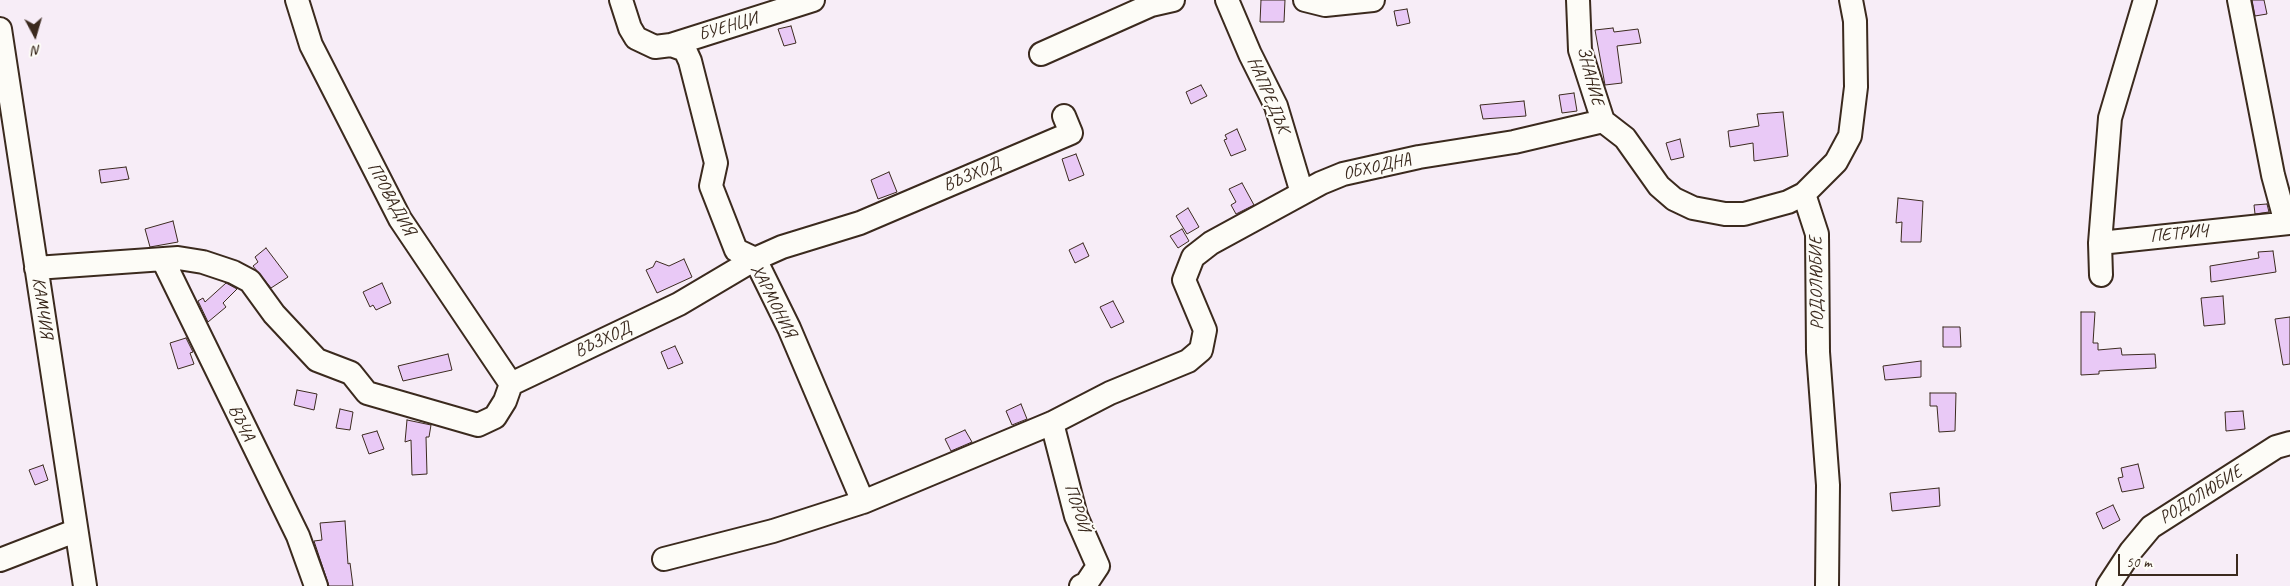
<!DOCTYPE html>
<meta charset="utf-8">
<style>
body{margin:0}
#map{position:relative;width:2290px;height:586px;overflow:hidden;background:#f7edf7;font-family:Caveat,sans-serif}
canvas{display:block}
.north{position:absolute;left:10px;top:10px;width:50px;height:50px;-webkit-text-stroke:4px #fdfcf7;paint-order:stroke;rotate:174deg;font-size:14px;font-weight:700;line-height:20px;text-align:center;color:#3b2a1e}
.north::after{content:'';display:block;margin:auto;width:18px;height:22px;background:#3b2a1e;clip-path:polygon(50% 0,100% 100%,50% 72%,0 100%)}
.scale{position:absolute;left:2118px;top:554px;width:120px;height:22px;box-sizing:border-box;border:2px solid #3b2a1e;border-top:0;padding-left:6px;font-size:15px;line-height:18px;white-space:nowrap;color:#3b2a1e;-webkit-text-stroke:4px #fdfcf7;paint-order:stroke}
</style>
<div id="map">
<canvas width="2290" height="586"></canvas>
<div class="north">N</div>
<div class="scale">50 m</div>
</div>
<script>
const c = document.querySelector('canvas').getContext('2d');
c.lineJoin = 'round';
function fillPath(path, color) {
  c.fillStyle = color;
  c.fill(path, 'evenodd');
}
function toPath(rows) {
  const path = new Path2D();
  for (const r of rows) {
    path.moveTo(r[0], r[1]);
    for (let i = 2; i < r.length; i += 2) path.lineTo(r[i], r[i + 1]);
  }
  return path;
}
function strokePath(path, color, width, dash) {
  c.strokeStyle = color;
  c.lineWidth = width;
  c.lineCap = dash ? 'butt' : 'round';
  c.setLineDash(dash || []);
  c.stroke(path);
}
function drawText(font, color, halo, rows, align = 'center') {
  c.font = font + ' Caveat,sans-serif';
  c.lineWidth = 4;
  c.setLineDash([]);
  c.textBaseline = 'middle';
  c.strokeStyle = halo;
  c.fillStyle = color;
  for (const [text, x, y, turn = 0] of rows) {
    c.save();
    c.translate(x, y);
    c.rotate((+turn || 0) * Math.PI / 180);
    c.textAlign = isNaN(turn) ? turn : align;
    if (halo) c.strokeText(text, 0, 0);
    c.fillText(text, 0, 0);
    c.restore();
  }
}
const building = toPath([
 [1261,0,1285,0,1284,22,1260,22,1261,0],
 [2252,0,2264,0,2267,14,2255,16,2252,0],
 [1407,9,1410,23,1397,26,1394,11,1407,9],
 [791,26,796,43,784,46,778,29,791,26],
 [1613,28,1614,32,1638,29,1641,43,1617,46,1622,83,1605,85,1595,30,1613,28],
 [1201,85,1207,96,1191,104,1186,92,1201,85],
 [1574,93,1577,111,1562,113,1559,95,1574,93],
 [1524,101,1526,116,1483,119,1480,105,1524,101],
 [1783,112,1788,156,1754,161,1753,143,1730,147,1728,131,1759,126,1757,114,1783,112],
 [1237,129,1246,150,1231,156,1224,140,1227,139,1225,135,1237,129],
 [1680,139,1684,157,1671,160,1666,143,1680,139],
 [1076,154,1084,175,1069,181,1062,159,1076,154],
 [126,167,129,179,101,183,99,170,126,167],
 [889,172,897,192,878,199,871,180,889,172],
 [1242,183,1254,205,1236,214,1231,205,1236,202,1229,189,1242,183],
 [1898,198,1923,201,1921,242,1901,242,1902,222,1896,223,1898,198],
 [2267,204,2269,212,2255,214,2254,205,2267,204],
 [1188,208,1199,227,1187,234,1176,216,1188,208],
 [173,221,178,242,150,247,145,229,173,221],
 [1182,229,1189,241,1178,248,1170,236,1182,229],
 [1083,243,1089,256,1075,263,1069,250,1083,243],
 [266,248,288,277,271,288,253,266,258,262,255,257,266,248],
 [2273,251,2276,272,2211,282,2210,266,2259,258,2258,252,2273,251],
 [684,259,692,277,657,293,646,270,653,267,656,261,669,266,684,259],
 [226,283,237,289,223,303,226,307,208,322,198,301,203,298,205,302,226,283],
 [382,283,391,303,376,310,373,305,370,307,363,292,382,283],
 [2223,296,2225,324,2204,326,2201,298,2223,296],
 [1113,301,1124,322,1111,328,1100,307,1113,301],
 [2081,312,2095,312,2093,343,2098,343,2098,350,2121,348,2122,355,2155,354,2156,368,2099,371,2099,374,2081,375,2081,312],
 [2290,317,2290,364,2283,365,2275,319,2290,317],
 [1943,327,1960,327,1961,347,1943,347,1943,327],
 [186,338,193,352,190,353,194,364,178,369,170,343,186,338],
 [675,346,683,363,668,369,661,352,675,346],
 [448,354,452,370,403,381,398,366,448,354],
 [1921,361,1921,377,1885,380,1883,366,1921,361],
 [297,390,317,394,314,410,294,405,297,390],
 [1930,393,1956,393,1955,431,1939,432,1937,406,1930,406,1930,393],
 [1021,404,1027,419,1012,425,1006,411,1021,404],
 [340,409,353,412,350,430,336,428,340,409],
 [2243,411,2245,429,2226,431,2225,412,2243,411],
 [407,420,431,425,429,437,426,437,427,474,412,475,411,440,405,442,407,420],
 [965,430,972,442,951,451,945,439,965,430],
 [377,431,384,449,369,454,362,435,377,431],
 [2138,464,2144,488,2122,492,2118,478,2123,477,2121,468,2138,464],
 [43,465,48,480,35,485,29,470,43,465],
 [1939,488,1940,506,1892,511,1890,493,1939,488],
 [2113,505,2120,520,2103,529,2096,513,2113,505],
 [345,521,348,564,350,563,353,586,329,586,314,541,322,540,320,523,345,521]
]);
fillPath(building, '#e9c9f6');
strokePath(building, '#3b2a1e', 1);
const minor = toPath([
 [297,0,311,45,400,219,511,384],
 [621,0,630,28,636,38,655,47,671,45,685,50,690,61,716,163,711,186,736,250,755,259,789,328,863,502],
 [1227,0,1250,54,1276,106,1302,193],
 [1305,0,1325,5,1373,0],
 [1578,0,1580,50,1603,121],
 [2239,0,2273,175,2286,223],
 [0,29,85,586],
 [671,45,813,0],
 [1041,54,1151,5,1173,0],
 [1804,194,1817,234,1818,352,1828,485,1827,586],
 [2100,243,2110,118,2145,0],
 [163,260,298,536,316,586],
 [36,268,178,258,203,262,233,272,250,281,274,314,317,360,351,373,367,393,478,425,495,417,505,401,511,384,679,304,755,259,782,247,860,223,1071,133,1064,116],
 [2101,275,2100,243,2290,223],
 [1052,423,1076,516,1098,566,1086,584,1081,586],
 [664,559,773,531,863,502,1052,423,1110,393,1188,361,1201,350,1205,330,1184,280,1193,257,1211,243,1321,183,1343,174,1419,157,1514,142,1603,121,1625,138,1659,186,1674,199,1693,208,1725,214,1744,214,1788,202,1804,194,1836,162,1850,136,1856,87,1855,21,1851,0],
 [0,560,75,531],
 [2108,586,2131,551,2151,527,2276,447,2290,443]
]);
strokePath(minor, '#3b2a1e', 26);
strokePath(minor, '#fdfcf7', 22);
drawText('18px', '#3b2a1e', '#fdfcf7', [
 ["БУЕНЦИ",728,27,-17],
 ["ЗНАНИЕ",1590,76,75],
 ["НАПРЕДЪК",1268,95,67],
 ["ОБХОДНА",1377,167,-13],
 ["ВЪЗХОД",972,175,-23],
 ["ПРОВАДИЯ",391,199,61],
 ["ПЕТРИЧ",2179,234,-6],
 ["РОДОЛЮБИЕ",1817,283,-91],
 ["ХАРМОНИЯ",773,301,63],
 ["КАМЧИЯ",42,308,82],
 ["ВЪЗХОД",603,340,-25],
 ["ВЪЧА",241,423,64],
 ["РОДОЛЮБИЕ",2201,495,-32],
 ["ПОРОЙ",1077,508,72]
]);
</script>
